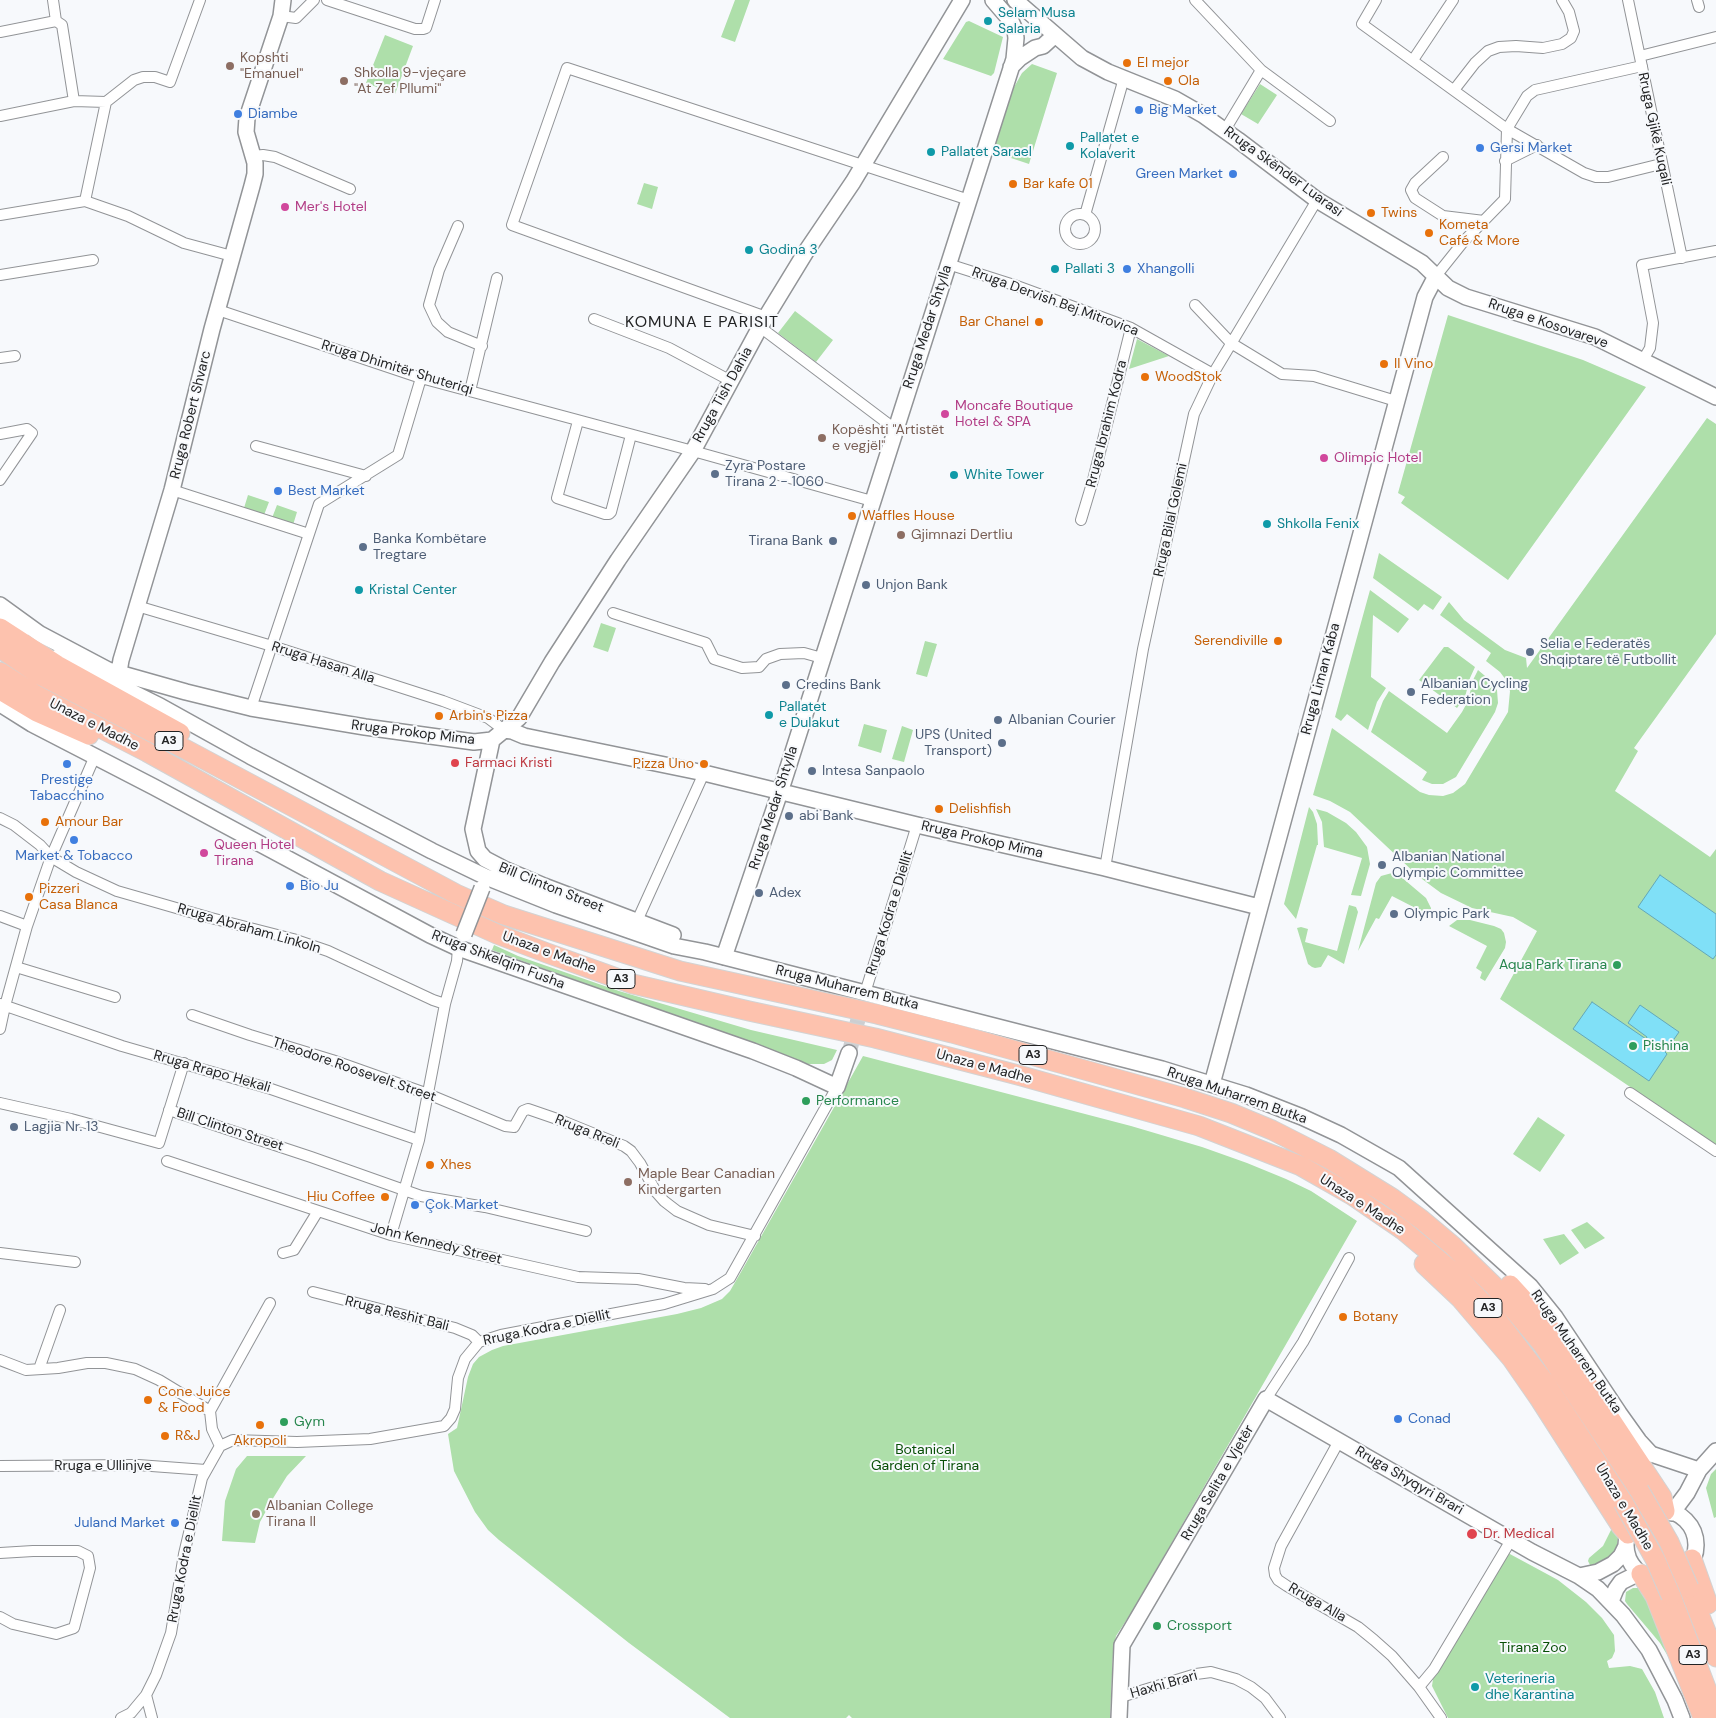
<!DOCTYPE html>
<meta charset="utf-8">
<style>
body{margin:0}
canvas{display:block;background:#f7f9fc}
</style>
<canvas width="1716" height="1718"></canvas>
<script>
const c = document.querySelector('canvas').getContext('2d');
c.lineJoin = 'round';
function fillPath(path, color) {
  c.fillStyle = color;
  c.fill(path, 'evenodd');
}
function toPath(rows) {
  const path = new Path2D();
  for (const r of rows) {
    if (r.length === 3) {
      path.moveTo(r[0] + r[2], r[1]);
      path.arc(r[0], r[1], r[2], 0, 2 * Math.PI);
      continue;
    }
    path.moveTo(r[0], r[1]);
    for (let i = 2; i < r.length; i += 2) path.lineTo(r[i], r[i + 1]);
  }
  return path;
}
function strokePath(path, color, width, dash) {
  c.strokeStyle = color;
  c.lineWidth = width;
  c.lineCap = dash ? 'butt' : 'round';
  c.setLineDash(dash || []);
  c.stroke(path);
}
function drawText(font, color, halo, rows, align = 'center') {
  c.font = font + ' "DM Sans",sans-serif';
  c.lineWidth = 4;
  c.setLineDash([]);
  c.textBaseline = 'middle';
  c.strokeStyle = halo;
  c.fillStyle = color;
  for (const [text, x, y, turn = 0] of rows) {
    c.save();
    c.translate(x, y);
    c.rotate((+turn || 0) * Math.PI / 180);
    c.textAlign = isNaN(turn) ? turn : align;
    if (halo) c.strokeText(text, 0, 0);
    c.fillText(text, 0, 0);
    c.restore();
  }
}
fillPath(toPath([
 [735,0,750,0,735,42,721,37],
 [969,21,1003,37,994,73,991,76,943,59,966,22],
 [385,35,413,46,395,94,366,83],
 [1032,64,1057,73,1029,164,993,152,1009,96,1022,73],
 [1260,84,1277,95,1258,124,1241,114],
 [644,183,658,187,652,209,637,204],
 [795,311,833,340,816,362,778,333],
 [1448,315,1583,360,1646,387,1508,580,1401,503,1405,497,1398,493],
 [1137,339,1169,356,1129,369],
 [1707,418,1716,424,1716,634,1634,748,1638,751,1615,791,1710,857,1716,849,1716,1145,1500,999,1537,931,1513,917,1472,908,1441,893,1418,876,1350,812,1330,801,1313,795,1332,728,1420,792,1429,795,1443,796,1453,793,1465,784,1508,712,1510,691,1506,680,1500,672,1486,661,1491,653,1440,615,1449,602,1464,620,1505,650,1526,658,1527,668],
 [248,495,269,502,264,515,244,508],
 [277,505,297,512,293,525,272,518],
 [1379,553,1442,597,1433,610,1424,604,1418,611,1373,578],
 [1370,590,1409,619,1398,633,1373,615,1371,677,1386,688,1377,702,1368,730,1347,714,1341,721,1335,717],
 [601,623,616,628,608,652,593,647],
 [925,641,937,644,927,677,916,674],
 [1444,647,1448,647,1475,667,1470,678,1465,697,1457,708,1419,680],
 [1478,670,1491,681,1497,690,1498,703,1495,712,1456,777,1443,784,1432,784,1422,780,1427,772,1371,732,1383,701,1389,691,1447,733,1462,712,1468,701,1473,680],
 [864,724,887,730,881,753,858,746],
 [902,726,913,730,904,762,892,759],
 [1309,807,1313,812,1317,824,1318,845,1317,845,1296,919,1284,904],
 [1316,809,1327,812,1346,823,1356,832,1367,847,1370,864,1361,896,1351,895,1362,858,1324,847,1322,822],
 [1392,873,1400,876,1426,898,1431,908,1431,916,1392,896,1379,919,1376,918,1358,951,1376,883,1381,876],
 [1349,905,1356,907,1358,912,1344,964,1328,955,1321,967,1315,968,1312,967,1308,964,1297,928,1301,927,1308,929,1305,942,1337,951],
 [1457,920,1470,920,1494,926,1501,929,1504,933,1506,942,1505,948,1485,981,1480,978,1482,972,1476,968,1487,946,1449,926],
 [494,945,518,956,619,991,751,1030,837,1050,832,1060,824,1064,808,1064,492,950],
 [863,1056,1131,1126,1202,1147,1247,1163,1286,1179,1311,1191,1357,1221,1133,1610,1116,1636,1113,1652,1110,1718,852,1718,849,1715,846,1718,730,1718,629,1643,499,1540,488,1530,475,1512,454,1471,448,1434,457,1428,468,1377,473,1364,479,1357,492,1350,503,1346,677,1314,701,1308,722,1299,730,1291,741,1272],
 [1538,1117,1565,1135,1540,1172,1513,1154],
 [1587,1222,1605,1238,1585,1249,1571,1230],
 [1564,1234,1579,1253,1560,1265,1543,1239],
 [247,1456,306,1456,287,1476,272,1500,260,1522,255,1543,222,1541,225,1501,236,1469],
 [1716,1469,1716,1517,1714,1518,1706,1488,1711,1474],
 [1612,1528,1618,1536,1617,1549,1612,1557,1595,1566,1590,1565,1588,1561,1589,1558,1603,1546],
 [1508,1553,1558,1580,1586,1602,1602,1618,1614,1635,1615,1651,1612,1658,1607,1661,1609,1668,1630,1666,1642,1669,1655,1692,1664,1718,1448,1718,1432,1686,1433,1679],
 [1633,1588,1640,1588,1644,1591,1669,1658,1660,1643,1627,1604,1625,1601,1626,1592]
]), '#aedfaa');
const water = toPath([
 [1660,875,1716,914,1716,955,1713,959,1638,907,1660,875],
 [1592,1002,1646,1039,1647,1037,1628,1023,1640,1005,1679,1032,1665,1052,1667,1054,1649,1081,1573,1029,1592,1002]
]);
fillPath(water, '#80e0f7');
strokePath(water, '#64a7b8', 1);
strokePath(toPath([
 [849,1053,863,1001]
]), '#ccced1', 15, [15, 8]);
const street = toPath([
 [53,0,56,21],
 [327,0,415,29,423,29,426,28,435,0],
 [1195,0,1261,70,1330,121],
 [1376,0,1362,24,1507,129,1584,173,1596,177,1608,177,1661,164],
 [1628,0,1682,258],
 [1697,0,1699,7],
 [281,16,296,18,314,0],
 [56,21,62,25,74,101],
 [0,32,56,21],
 [1640,56,1716,37],
 [1413,60,1453,0],
 [1454,90,1475,63,1488,51,1499,47,1516,46,1543,48,1562,44,1571,38,1574,31,1569,12,1562,0],
 [0,116,74,101,106,102],
 [1225,130,1261,70],
 [254,156,263,155,275,157,350,189],
 [1443,157,1415,183,1411,190,1415,198,1443,216,1484,221],
 [1505,161,1537,145],
 [85,201,106,102,134,80,143,77,155,77,170,82,200,0],
 [1080,229,15],
 [0,215,85,201,128,216,184,243,232,256],
 [1085,215,1124,78],
 [458,226,439,270,429,305,437,322,448,332,482,346],
 [948,264,1014,285,1131,328,1213,374],
 [0,275,93,260],
 [1436,276,1464,241,1505,199,1507,129,1527,96,1535,90,1642,66],
 [1195,305,1231,343,1282,374,1314,376,1396,401],
 [218,310,421,378,693,451,872,501],
 [766,317,512,225,567,68,969,200],
 [594,319,669,348,731,381],
 [760,327,895,429],
 [0,358,15,356],
 [1643,360,1650,348,1653,323,1642,265,1716,251],
 [470,391,497,278],
 [578,421,557,498,605,514,609,514,611,512,631,435],
 [0,434,27,429,32,433,0,480],
 [256,446,366,476],
 [172,490,309,534],
 [1081,520,1093,480,1131,328],
 [137,606,272,646,443,701,488,718,504,730],
 [613,613,706,643,714,659,742,668,759,667,766,659,780,654,804,653,822,658],
 [251,708,319,504,398,455,421,378],
 [0,818,14,825,40,845,51,857,76,872,117,891,211,918,293,939,328,951,433,1000,445,1004],
 [1105,868,1143,649,1194,414,1213,374,1317,200],
 [0,916,27,926],
 [637,921,704,773],
 [16,967,115,997],
 [865,993,917,825],
 [0,1004,122,1046,271,1089,419,1140],
 [192,1015,250,1035,332,1060,428,1094,505,1126,514,1127,523,1111,528,1109,560,1120,624,1146,631,1151,640,1163,656,1192,664,1201,677,1211,709,1225,755,1236],
 [0,1029,5,1006,27,926,51,857,95,756],
 [1630,1093,1716,1151],
 [0,1103,71,1119,159,1143,184,1063],
 [169,1110,311,1157,421,1196,485,1207,586,1231],
 [167,1161,391,1235,578,1277,638,1279,684,1288,705,1289],
 [391,1235,419,1140,445,1004,457,961,458,948],
 [0,1253,75,1262],
 [283,1253,294,1250,318,1211],
 [313,1292,455,1328,472,1335,479,1342],
 [0,1360,26,1370,58,1368,87,1363,106,1363,135,1369,159,1380,210,1411,212,1429,220,1446],
 [39,1369,60,1310],
 [1266,1399,1303,1342,1349,1258],
 [210,1411,270,1303],
 [1339,1441,1281,1546,1274,1568,1275,1575,1278,1580,1287,1586,1358,1627,1374,1640,1392,1656,1419,1687,1441,1718],
 [0,1466,138,1465,206,1470],
 [0,1553,33,1551,78,1551,88,1556,90,1568,74,1628,56,1634,13,1624,0,1617],
 [1419,1687,1434,1669,1511,1540],
 [146,1695,152,1718],
 [1121,1697,1196,1674,1211,1672,1236,1679,1251,1687,1265,1698,1280,1718],
 [121,1718,131,1713,146,1695,156,1675,171,1633,184,1554,202,1478,220,1446,233,1440,297,1442,370,1439,444,1426,451,1418,455,1409,458,1378,465,1359,479,1342,501,1335,664,1304,713,1289,730,1278,837,1087]
]);
const secondary = toPath([
 [1015,0,1082,58,1108,72,1175,99,1203,115,1238,140,1317,200,1422,263,1448,288,1466,297,1595,337,1716,397],
 [1011,67,1020,58,1035,48,1043,46,1055,35],
 [0,605,40,634,108,670,186,692,251,708,365,727,474,742,492,740,519,718,552,662,618,560,693,451,760,327,807,250,853,182,962,0],
 [0,616,21,632],
 [59,656,160,706,250,756,432,851,486,877,556,905,674,946,705,952,1162,1069,1246,1095,1302,1117,1341,1135,1399,1168,1530,1286,1555,1317,1619,1413,1639,1441,1651,1454,1699,1470],
 [119,672,121,660,172,490,212,329,252,186,255,174,255,163,246,132,247,118,281,16,283,0],
 [0,704,32,724,154,787,430,935,458,948,753,1051,796,1068,837,1087,849,1053],
 [504,730,512,731,524,736,704,773,917,825,1105,868,1259,907],
 [492,740,473,829,478,851,485,859,504,869,544,886,673,935],
 [724,957,784,780,1014,59,1016,38,1015,30,1011,21,993,0],
 [1212,1084,1425,297,1436,276],
 [1661,1545,35],
 [1672,1513,1687,1493,1699,1470,1716,1451],
 [1579,1576,1598,1572,1613,1564,1621,1556,1626,1546],
 [1611,1601,1616,1589,1621,1582,1639,1573],
 [1119,1718,1122,1645,1266,1399,1532,1552,1579,1576,1598,1589,1623,1615,1649,1650,1675,1700,1682,1718]
]);
const highway = toPath([
 [0,628,57,665,180,733],
 [0,648,38,674,183,748,456,894,504,915,680,971,877,1014,952,1033,1185,1098,1231,1113,1272,1130,1329,1159,1392,1198,1422,1220,1453,1246,1494,1286,1543,1345,1639,1490],
 [0,672,36,695,147,752,380,881,497,934,547,953,633,984,749,1011,875,1038,1018,1075,1199,1126,1301,1166,1352,1195,1403,1230,1453,1272,1489,1309,1544,1381,1623,1502],
 [0,690,37,712,89,735],
 [1424,1264,1460,1298,1512,1359,1539,1398,1621,1526,1628,1534],
 [1510,1285,1552,1331,1662,1497,1665,1511],
 [1692,1559,1708,1604],
 [1641,1574,1655,1596,1703,1718],
 [1689,1588,1716,1657],
 [1671,1596,1716,1714]
]);
strokePath(street, '#929497', 12);
strokePath(secondary, '#929497', 18);
strokePath(highway, '#d3d3d3', 21);
strokePath(street, '#fff', 10);
strokePath(secondary, '#fff', 15);
strokePath(highway, '#fdc2ae', 19);
const secondaryBridge = toPath([
 [464,934,482,888]
]);
const highwayBridge = toPath([
 [1639,1490,1669,1542,1689,1588],
 [1623,1502,1655,1559,1671,1596]
]);
strokePath(secondaryBridge, '#929497', 18, []);
strokePath(highwayBridge, '#d3d3d3', 21, []);
strokePath(secondaryBridge, '#fff', 15);
strokePath(highwayBridge, '#fdc2ae', 19);
for (const [x, y, r, color] of [
 [988,21,5,"#0f9aa8"],
 [1127,63,5,"#e8710a"],
 [230,66,5,"#8d6e63"],
 [344,81,5,"#8d6e63"],
 [1168,81,5,"#e8710a"],
 [1139,110,5,"#3f7fe0"],
 [238,114,5,"#3f7fe0"],
 [1070,146,5,"#0f9aa8"],
 [1480,148,5,"#3f7fe0"],
 [931,152,5,"#0f9aa8"],
 [1233,174,5,"#3f7fe0"],
 [1013,184,5,"#e8710a"],
 [285,207,5,"#d1479c"],
 [1371,213,5,"#e8710a"],
 [1429,233,5,"#e8710a"],
 [749,250,5,"#0f9aa8"],
 [1055,269,5,"#0f9aa8"],
 [1127,269,5,"#3f7fe0"],
 [1039,322,5,"#e8710a"],
 [1384,364,5,"#e8710a"],
 [1145,377,5,"#e8710a"],
 [945,414,5,"#d1479c"],
 [822,438,5,"#8d6e63"],
 [1324,458,5,"#d1479c"],
 [715,474,5,"#5c6f8a"],
 [954,475,5,"#0f9aa8"],
 [278,491,5,"#3f7fe0"],
 [852,516,5,"#e8710a"],
 [1267,524,5,"#0f9aa8"],
 [901,535,5,"#8d6e63"],
 [833,541,5,"#5c6f8a"],
 [363,547,5,"#5c6f8a"],
 [866,585,5,"#5c6f8a"],
 [359,590,5,"#0f9aa8"],
 [1278,641,5,"#e8710a"],
 [1530,652,5,"#5c6f8a"],
 [786,685,5,"#5c6f8a"],
 [1411,692,5,"#5c6f8a"],
 [769,715,5,"#0f9aa8"],
 [439,716,5,"#e8710a"],
 [998,720,5,"#5c6f8a"],
 [1002,743,5,"#5c6f8a"],
 [455,763,5,"#e0444e"],
 [67,764,5,"#3f7fe0"],
 [704,764,5,"#e8710a"],
 [812,771,5,"#5c6f8a"],
 [939,809,5,"#e8710a"],
 [789,816,5,"#5c6f8a"],
 [45,822,5,"#e8710a"],
 [74,840,5,"#3f7fe0"],
 [204,853,5,"#d1479c"],
 [1382,865,5,"#5c6f8a"],
 [290,886,5,"#3f7fe0"],
 [759,893,5,"#5c6f8a"],
 [29,897,5,"#e8710a"],
 [1394,914,5,"#5c6f8a"],
 [1617,965,5,"#2e9e5b"],
 [1633,1046,5,"#2e9e5b"],
 [806,1101,5,"#2e9e5b"],
 [14,1127,5,"#5c6f8a"],
 [430,1165,5,"#e8710a"],
 [628,1182,5,"#8d6e63"],
 [385,1197,5,"#e8710a"],
 [415,1205,5,"#3f7fe0"],
 [1343,1317,5,"#e8710a"],
 [148,1400,5,"#e8710a"],
 [1398,1419,5,"#3f7fe0"],
 [284,1422,5,"#2e9e5b"],
 [260,1425,5,"#e8710a"],
 [165,1436,5,"#e8710a"],
 [256,1514,5,"#8d6e63"],
 [175,1523,5,"#3f7fe0"],
 [1472,1534,6,"#e0444e"],
 [1157,1626,5,"#2e9e5b"],
 [1475,1687,5,"#0f9aa8"]
]) {
  const dot = new Path2D();
  dot.arc(x, y, r, 0, 2 * Math.PI);
  c.fillStyle = color;
  c.fill(dot);
  strokePath(dot, '#f7f9fc', 2);
}
for (const [x, y, w] of [
 [169,741,28],
 [621,979,28],
 [1033,1055,28],
 [1488,1308,28],
 [1693,1655,28]
]) {
  const box = new Path2D();
  box.roundRect(x - w / 2, y - 9.5, w, 19, 4);
  c.fillStyle = '#f7f9fc';
  c.fill(box);
  strokePath(box, '#222324', 1);
}
drawText('bold 12px', '#222324', null, [
 ["A3",169,741],
 ["A3",621,979],
 ["A3",1033,1055],
 ["A3",1488,1308],
 ["A3",1693,1655]
]);
drawText('14px', '#0d838f', '#f7f9fc', [
 ["Selam Musa",998,13],
 ["Salaria",998,29],
 ["Pallatet e",1080,138],
 ["Kolaverit",1080,154],
 ["Pallatet Sarael",941,152],
 ["Godina 3",759,250],
 ["Pallati 3",1065,269],
 ["White Tower",964,475],
 ["Shkolla Fenix",1277,524],
 ["Kristal Center",369,590],
 ["Pallatet",779,707],
 ["e Dulakut",779,723],
 ["Veterineria",1485,1679],
 ["dhe Karantina",1485,1695]
], 'left');
drawText('14px', '#785e54', '#f7f9fc', [
 ["Kopshti",240,58],
 ["\"Emanuel\"",240,74],
 ["Shkolla 9-vjeçare",354,73],
 ["\"At Zef Pllumi\"",354,89],
 ["Kopështi \"Artistët",832,430],
 ["e vegjël\"",832,446],
 ["Gjimnazi Dertliu",911,535],
 ["Maple Bear Canadian",638,1174],
 ["Kindergarten",638,1190],
 ["Albanian College",266,1506],
 ["Tirana II",266,1522]
], 'left');
drawText('14px', '#c56008', '#f7f9fc', [
 ["El mejor",1137,63],
 ["Ola",1178,81],
 ["Bar kafe 01",1023,184],
 ["Twins",1381,213],
 ["Kometa",1439,225],
 ["Café & More",1439,241],
 ["Bar Chanel",1029,322,"right"],
 ["Il Vino",1394,364],
 ["WoodStok",1155,377],
 ["Waffles House",862,516],
 ["Serendiville",1268,641,"right"],
 ["Arbin's Pizza",449,716],
 ["Pizza Uno",694,764,"right"],
 ["Delishfish",949,809],
 ["Amour Bar",55,822],
 ["Pizzeri",39,889],
 ["Casa Blanca",39,905],
 ["Xhes",440,1165],
 ["Hiu Coffee",375,1197,"right"],
 ["Botany",1353,1317],
 ["Cone Juice",158,1392],
 ["& Food",158,1408],
 ["R&J",175,1436],
 ["Akropoli",260,1441,"center"]
], 'left');
drawText('14px', '#366cbe', '#f7f9fc', [
 ["Big Market",1149,110],
 ["Diambe",248,114],
 ["Gersi Market",1490,148],
 ["Green Market",1223,174,"right"],
 ["Xhangolli",1137,269],
 ["Best Market",288,491],
 ["Prestige",67,780,"center"],
 ["Tabacchino",67,796,"center"],
 ["Market & Tobacco",74,856,"center"],
 ["Bio Ju",300,886],
 ["Çok Market",425,1205],
 ["Conad",1408,1419],
 ["Juland Market",165,1523,"right"]
], 'left');
drawText('14px', '#222324', '#f7f9fc', [
 ["Rruga Gjikë Kuqali",1654,129,78],
 ["Rruga Skënder Luarasi",1283,172,36],
 ["Rruga Dervish Bej Mitrovica",1055,302,20],
 ["Rruga e Kosovareve",1548,324,19],
 ["Rruga Medar Shtylla",928,327,-72],
 ["Rruga Dhimitër Shuteriqi",397,368,17],
 ["Rruga Tish Dahia",723,395,-61],
 ["Rruga Robert Shvarc",191,415,-76],
 ["Rruga Ibrahim Kodra",1107,424,-76],
 ["Rruga Bilal Golemi",1171,520,-78],
 ["Rruga Hasan Alla",323,663,18],
 ["Rruga Liman Kaba",1321,679,-75],
 ["Unaza e Madhe",94,725,27],
 ["Rruga Prokop Mima",413,733,7],
 ["Rruga Medar Shtylla",774,808,-72],
 ["Rruga Prokop Mima",982,840,13],
 ["Bill Clinton Street",551,888,22],
 ["Rruga Kodra e Diellit",890,913,-73],
 ["Rruga Abraham Linkoln",249,929,16],
 ["Unaza e Madhe",549,953,20],
 ["Rruga Shkelqim Fusha",498,960,21],
 ["Rruga Muharrem Butka",847,988,14],
 ["Unaza e Madhe",984,1067,15],
 ["Theodore Roosevelt Street",354,1070,19],
 ["Rruga Rrapo Hekali",212,1072,16],
 ["Rruga Muharrem Butka",1237,1096,19],
 ["Bill Clinton Street",230,1130,18],
 ["Rruga Rreli",587,1132,22],
 ["Unaza e Madhe",1362,1205,33],
 ["John Kennedy Street",436,1244,14],
 ["Rruga Reshit Bali",397,1314,14],
 ["Rruga Kodra e Diellit",547,1328,-12],
 ["Rruga Muharrem Butka",1576,1352,55],
 ["Rruga e Ullinjve",103,1466],
 ["Rruga Shyqyri Brari",1409,1481,30],
 ["Rruga Selita e Vjetër",1218,1483,-60],
 ["Unaza e Madhe",1624,1507,59],
 ["Rruga Kodra e Diellit",185,1559,-79],
 ["Rruga Alla",1317,1603,30],
 ["Haxhi Brari",1164,1685,-16]
]);
drawText('14px', '#b23c85', '#f7f9fc', [
 ["Mer's Hotel",295,207],
 ["Moncafe Boutique",955,406],
 ["Hotel & SPA",955,422],
 ["Olimpic Hotel",1334,458],
 ["Queen Hotel",214,845],
 ["Tirana",214,861]
], 'left');
drawText('14px', '#4e5e75', '#f7f9fc', [
 ["Zyra Postare",725,466],
 ["Tirana 2 - 1060",725,482],
 ["Banka Kombëtare",373,539],
 ["Tregtare",373,555],
 ["Tirana Bank",823,541,"right"],
 ["Unjon Bank",876,585],
 ["Selia e Federatës",1540,644],
 ["Shqiptare të Futbollit",1540,660],
 ["Albanian Cycling",1421,684],
 ["Federation",1421,700],
 ["Credins Bank",796,685],
 ["Albanian Courier",1008,720],
 ["UPS (United",992,735,"right"],
 ["Transport)",992,751,"right"],
 ["Intesa Sanpaolo",822,771],
 ["abi Bank",799,816],
 ["Albanian National",1392,857],
 ["Olympic Committee",1392,873],
 ["Adex",769,893],
 ["Olympic Park",1404,914],
 ["Lagjia Nr. 13",24,1127]
], 'left');
drawText('14px', '#be3a42', '#f7f9fc', [
 ["Farmaci Kristi",465,763],
 ["Dr. Medical",1483,1534]
], 'left');
drawText('14px', '#27864d', '#f7f9fc', [
 ["Aqua Park Tirana",1607,965,"right"],
 ["Pishina",1643,1046],
 ["Performance",816,1101],
 ["Gym",294,1422],
 ["Crossport",1167,1626]
], 'left');
drawText('14px', '#084f06', '#f7f9fc', [
 ["Botanical",925,1450],
 ["Garden of Tirana",925,1466],
 ["Tirana Zoo",1533,1648]
]);
c.letterSpacing = '1px';
drawText('16px', '#222324', '#f7f9fc', [
 ["KOMUNA E PARISIT",702,323]
]);
c.letterSpacing = '0px';
</script>
